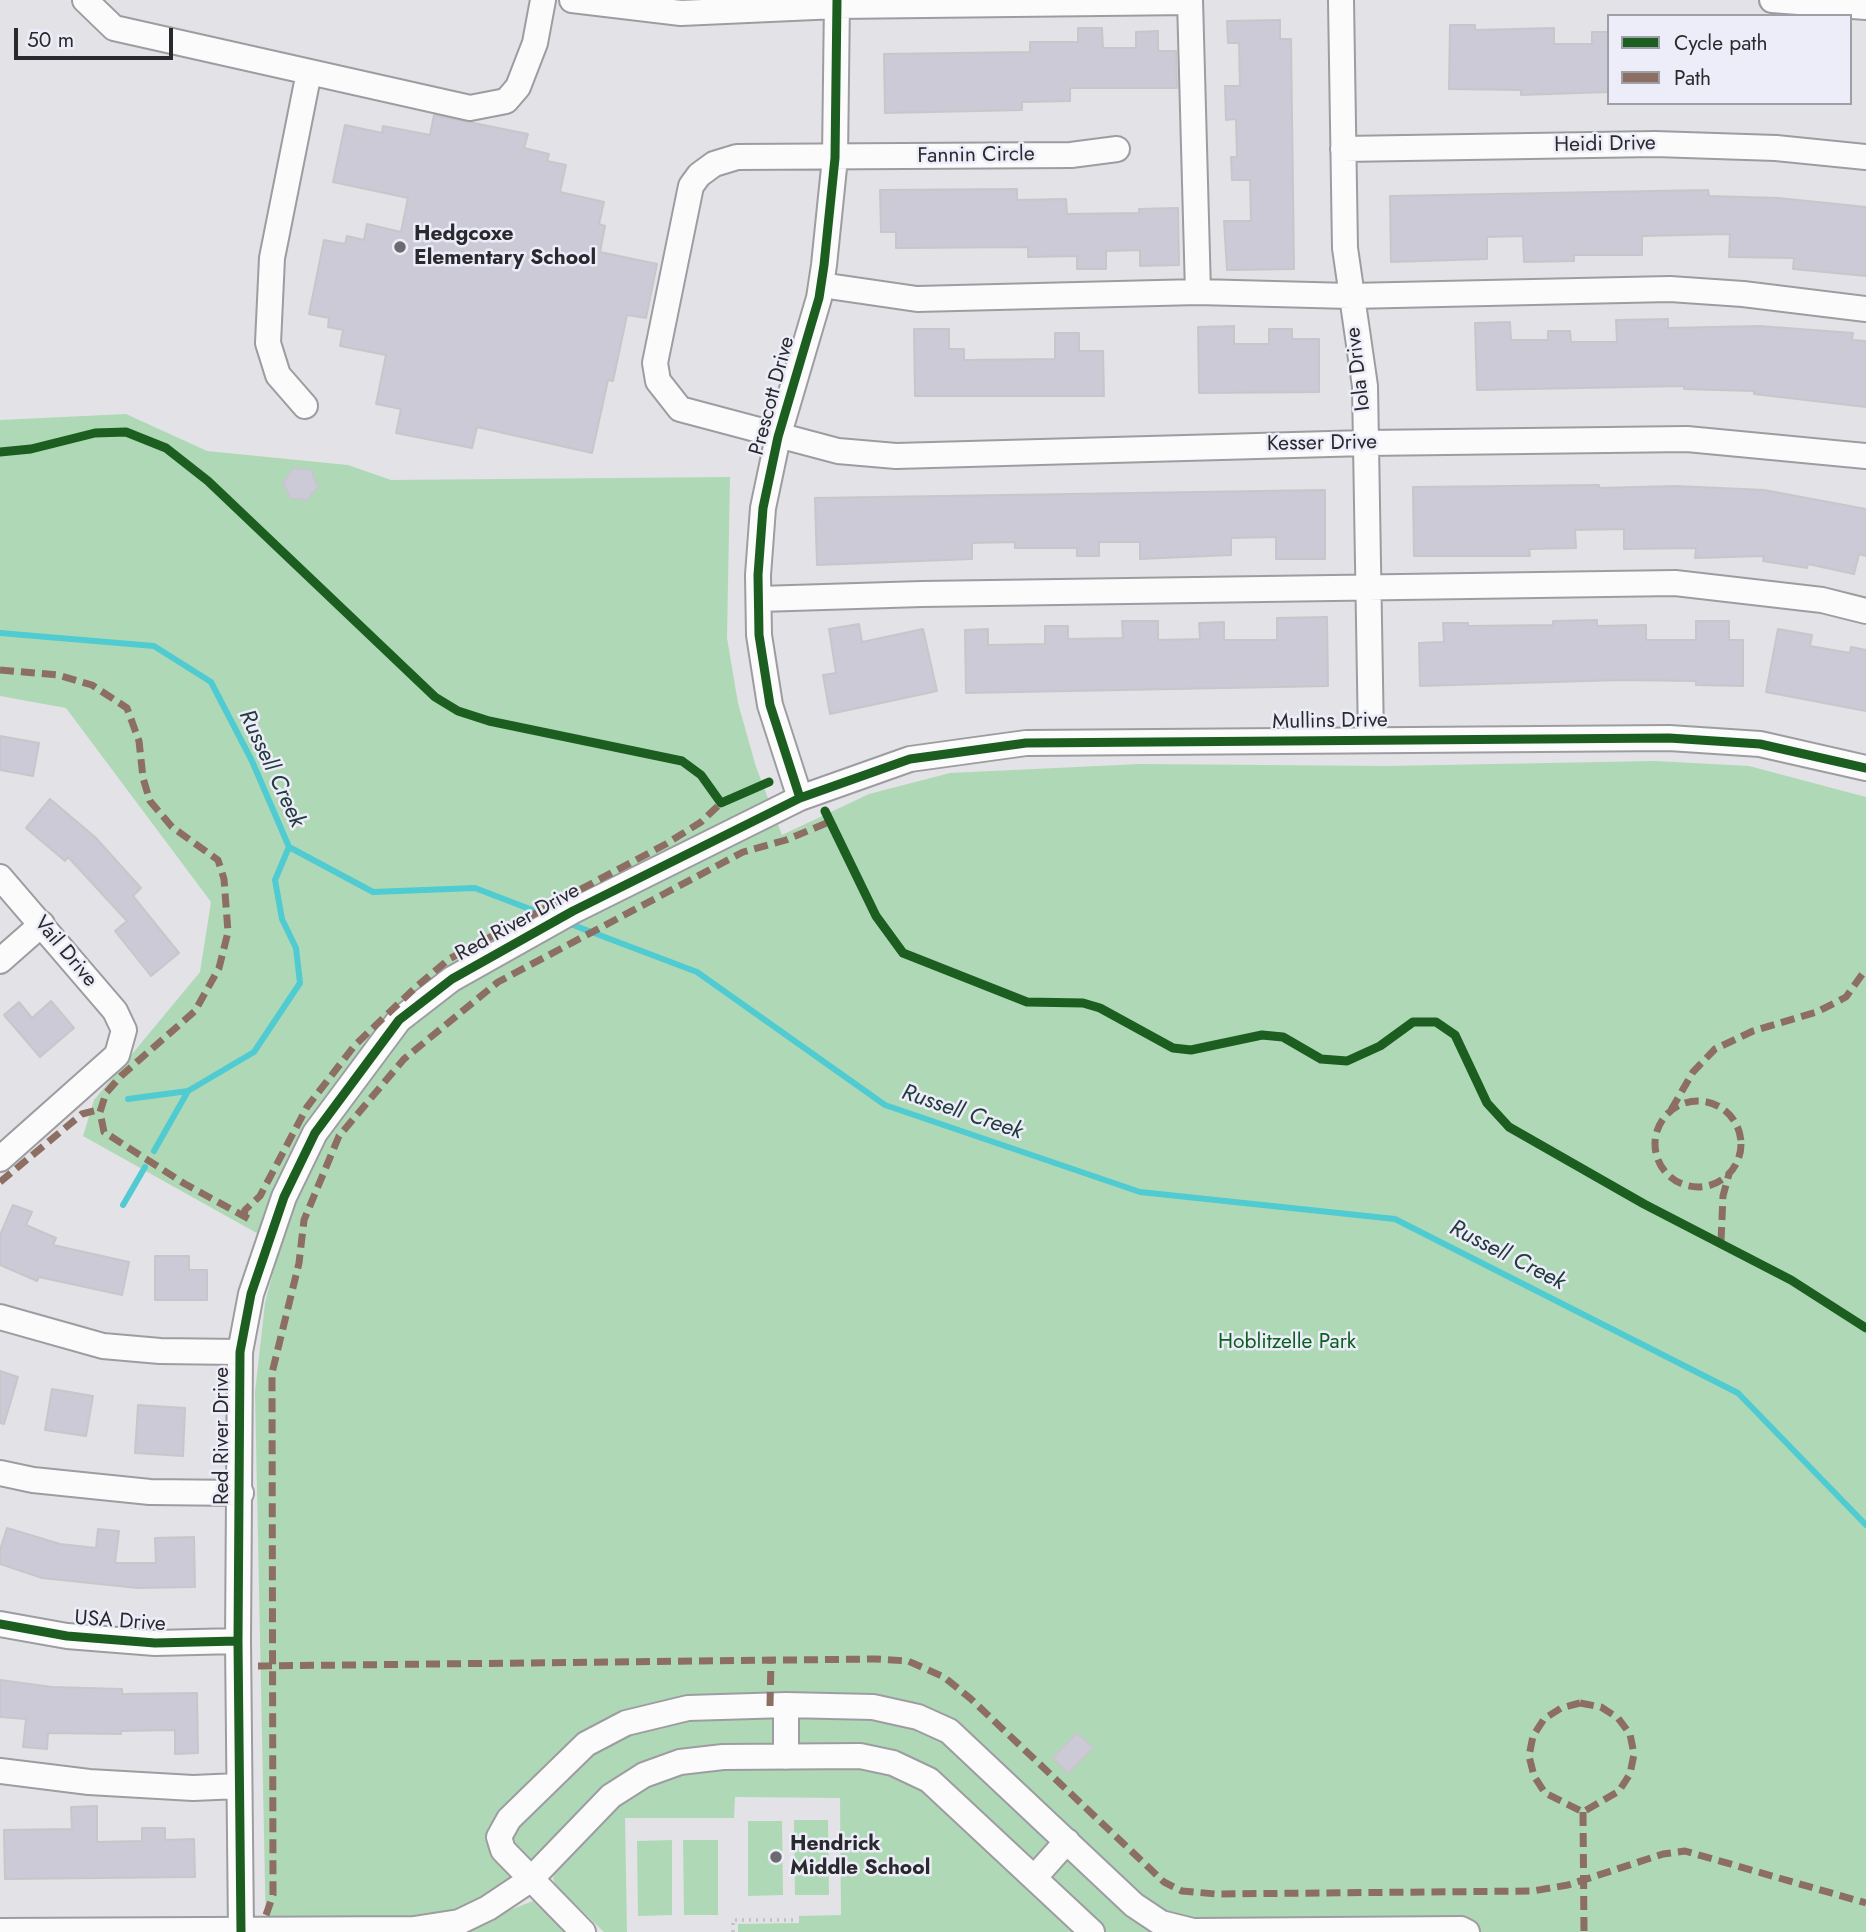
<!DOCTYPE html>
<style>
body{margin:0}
#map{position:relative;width:1866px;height:1932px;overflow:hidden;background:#e2e2e7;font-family:Jost,sans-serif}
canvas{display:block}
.legend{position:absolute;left:1607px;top:14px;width:245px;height:91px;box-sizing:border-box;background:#ecedf8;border:2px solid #9e9fa7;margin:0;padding:9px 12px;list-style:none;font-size:21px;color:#2a2a2e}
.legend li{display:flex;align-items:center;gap:14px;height:35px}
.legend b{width:35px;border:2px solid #9e9fa7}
.scale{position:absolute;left:14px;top:28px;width:159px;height:32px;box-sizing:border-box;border:4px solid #2a2a2e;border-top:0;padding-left:9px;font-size:21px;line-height:24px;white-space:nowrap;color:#2a2a2e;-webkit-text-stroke:5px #ecedf8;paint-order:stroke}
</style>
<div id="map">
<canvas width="1866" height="1932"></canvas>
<ul class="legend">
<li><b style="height:9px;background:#1b5e20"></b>Cycle path</li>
<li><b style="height:9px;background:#8d6e63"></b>Path</li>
</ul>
<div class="scale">50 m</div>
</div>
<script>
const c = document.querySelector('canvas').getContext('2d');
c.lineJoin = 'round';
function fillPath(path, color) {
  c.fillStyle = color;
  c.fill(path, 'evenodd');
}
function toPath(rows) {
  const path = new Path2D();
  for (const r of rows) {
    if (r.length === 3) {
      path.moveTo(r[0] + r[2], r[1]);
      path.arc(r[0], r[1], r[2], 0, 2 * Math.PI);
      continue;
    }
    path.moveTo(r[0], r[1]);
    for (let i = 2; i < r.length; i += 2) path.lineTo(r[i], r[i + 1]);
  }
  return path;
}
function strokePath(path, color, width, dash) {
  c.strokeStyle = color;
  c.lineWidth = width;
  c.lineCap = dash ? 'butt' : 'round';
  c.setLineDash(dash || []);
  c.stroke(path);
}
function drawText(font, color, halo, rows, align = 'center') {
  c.font = font + ' Jost,sans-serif';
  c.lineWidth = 5;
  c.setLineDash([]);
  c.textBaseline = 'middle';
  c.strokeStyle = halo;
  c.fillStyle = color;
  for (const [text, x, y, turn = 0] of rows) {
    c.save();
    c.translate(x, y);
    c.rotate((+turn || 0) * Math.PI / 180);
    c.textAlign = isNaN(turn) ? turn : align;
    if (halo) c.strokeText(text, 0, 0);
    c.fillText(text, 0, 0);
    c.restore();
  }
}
fillPath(toPath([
 [126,414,207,451,348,465,391,480,730,477,727,638,738,703,756,767,782,835,869,794,950,773,1140,764,1388,766,1655,761,1749,766,1866,797,1866,1932,738,1932,738,1924,799,1923,799,1916,841,1915,840,1798,735,1797,734,1818,625,1818,627,1932,604,1932,555,1885,553,1878,555,1870,611,1808,502,1913,533,1901,539,1903,564,1932,266,1932,255,1392,265,1303,280,1246,83,1136,94,1100,200,972,211,902,66,708,0,696,0,420],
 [794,1820,828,1820,829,1895,795,1895],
 [748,1821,782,1821,783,1895,748,1896],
 [672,1840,672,1915,638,1916,637,1841],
 [683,1840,718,1840,718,1915,684,1915]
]), '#afd9b6');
strokePath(toPath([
 [0,633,154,646,211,682,252,761,289,847,373,892,475,888,548,916],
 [565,922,697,972,885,1105,1140,1192,1395,1219,1738,1393,1866,1525],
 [128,1099,188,1091,254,1052,300,983,296,948,282,919,275,880,289,847],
 [154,1151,188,1091],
 [123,1205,145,1167]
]), '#4fcbd1', 6);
const building = toPath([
 [1280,20,1280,39,1291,39,1294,269,1227,270,1224,221,1251,221,1250,180,1232,180,1231,157,1237,157,1236,119,1226,120,1225,86,1240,86,1239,43,1228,43,1227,21,1280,20],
 [1450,25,1475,25,1475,30,1554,28,1554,44,1592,44,1592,32,1609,32,1609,92,1521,95,1521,90,1449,89,1450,25],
 [1078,28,1102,28,1103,48,1136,48,1136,32,1158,31,1158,51,1176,51,1177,88,1070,88,1070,101,1022,102,1022,110,885,113,884,54,1030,52,1030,42,1078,42,1078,28],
 [434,115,528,134,524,148,549,154,547,161,566,165,560,192,604,202,599,224,605,226,600,252,657,264,646,318,627,315,613,381,608,380,592,453,477,427,472,448,396,433,401,409,376,404,386,355,340,346,343,330,328,327,329,318,309,314,324,240,345,244,347,236,364,240,367,224,401,232,408,198,333,182,345,125,382,133,383,126,430,135,434,115],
 [1017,189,1017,200,1066,199,1067,214,1139,213,1139,209,1178,208,1179,265,1140,266,1140,250,1106,251,1106,269,1077,269,1077,256,1028,257,1028,247,896,248,896,232,881,232,880,190,1017,189],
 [1708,190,1709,196,1778,198,1866,207,1866,276,1793,269,1794,258,1729,257,1730,234,1642,236,1642,255,1574,255,1574,261,1524,262,1523,236,1487,237,1487,259,1391,262,1390,196,1708,190],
 [1668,319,1668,328,1759,326,1853,333,1852,340,1866,341,1866,407,1754,394,1754,391,1684,389,1684,386,1477,390,1475,323,1510,322,1511,340,1548,340,1548,331,1570,331,1571,342,1617,342,1616,320,1668,319],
 [1234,326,1234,344,1269,344,1269,329,1292,329,1292,339,1319,339,1319,392,1199,393,1198,327,1234,326],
 [914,329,949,329,949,349,964,349,964,360,1055,359,1055,333,1079,333,1079,351,1103,351,1104,396,915,396,914,329],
 [294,468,311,470,318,487,307,500,290,498,283,482,294,468],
 [1599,485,1599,488,1675,486,1764,490,1866,509,1866,556,1859,554,1854,574,1808,564,1807,568,1763,561,1764,556,1695,558,1696,548,1624,549,1624,529,1575,530,1576,548,1529,549,1530,556,1414,556,1413,487,1599,485],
 [1325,490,1325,559,1276,559,1276,537,1231,538,1231,555,1140,559,1140,542,1099,542,1099,556,1077,556,1077,548,1015,548,1015,542,972,543,972,559,817,565,815,498,1325,490],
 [1327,617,1328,686,966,693,965,630,988,629,988,645,1045,644,1045,626,1068,626,1068,639,1123,638,1122,621,1158,621,1158,640,1200,639,1199,623,1224,622,1224,640,1277,640,1277,618,1327,617],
 [1597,620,1597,626,1646,625,1646,640,1696,640,1696,621,1729,621,1729,640,1743,640,1743,686,1696,685,1696,681,1620,680,1420,686,1419,643,1444,642,1443,623,1468,623,1468,626,1553,625,1553,621,1597,620],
 [859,624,862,642,923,629,937,691,830,714,823,675,836,673,829,629,859,624],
 [1778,629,1812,635,1810,646,1850,653,1851,647,1866,650,1866,711,1766,692,1778,629],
 [0,736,39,743,33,776,0,770,0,736],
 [50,799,95,837,141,888,133,896,179,953,151,976,115,931,127,921,68,857,65,861,26,828,50,799],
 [51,1001,74,1028,40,1057,4,1015,19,1002,32,1018,51,1001],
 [13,1205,32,1212,26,1225,56,1238,53,1245,129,1262,122,1295,39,1277,37,1281,0,1265,0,1235,13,1205],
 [155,1256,189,1256,189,1270,207,1270,207,1300,155,1300,155,1256],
 [0,1371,18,1377,4,1424,0,1423,0,1371],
 [52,1389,93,1396,86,1436,45,1430,52,1389],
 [138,1405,185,1408,183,1456,135,1453,138,1405],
 [7,1528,60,1544,96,1548,98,1529,119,1531,115,1563,156,1563,155,1538,194,1537,195,1587,138,1588,42,1578,0,1564,0,1550,7,1528],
 [0,1680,52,1687,122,1689,122,1694,197,1693,198,1753,175,1754,175,1730,121,1731,121,1734,48,1733,47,1749,23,1747,26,1719,0,1717,0,1680],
 [1077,1733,1093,1748,1068,1773,1053,1758,1077,1733],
 [97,1806,97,1842,142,1841,142,1828,165,1828,165,1840,194,1839,195,1877,5,1879,4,1830,72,1829,71,1807,97,1806]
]);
fillPath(building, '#cbcad6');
strokePath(building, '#c7c7cb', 2);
const minor = toPath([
 [85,0,114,28,470,108,506,101,518,87,535,43,543,0],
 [572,0,681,13,837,6,1190,2],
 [1341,0,1345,248,1365,386,1371,739],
 [1772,0,1866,7],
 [1117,149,1071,155,737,157,714,164,699,175,691,186,655,363,658,381,680,409,838,451,896,456,1366,443,1687,439,1866,456],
 [1343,149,1655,144,1776,148,1866,157],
 [821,285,917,299,1198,292,1190,0],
 [1198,292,1350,296,1670,289,1743,294,1866,309],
 [305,406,278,375,268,343,272,258,309,72],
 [759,599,922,594,1675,583,1822,600,1866,611],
 [800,798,770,705,759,635,758,575,763,508,778,437,819,298,824,265,835,158,837,0],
 [0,877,115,1011,124,1030,117,1055,0,1159],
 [0,961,42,924],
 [0,1317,103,1346,160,1351,240,1352],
 [0,1473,33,1480,150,1492,241,1493],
 [0,1624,67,1636,155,1643,238,1641],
 [786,1705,786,1757],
 [0,1771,89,1782,193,1788,239,1786],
 [1035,1877,1067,1841],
 [0,1931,414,1929,459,1922,488,1908,530,1880,611,1796,644,1775,680,1762,723,1757,860,1756,893,1763,929,1780,1092,1932],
 [241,1932,238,1641,240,1352,251,1294,284,1197,315,1133,399,1020,452,979,573,911,800,798,910,759,1026,743,1669,738,1760,744,1866,768],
 [583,1932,503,1850,499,1837,509,1819,586,1744,626,1723,688,1708,786,1705,873,1707,918,1717,949,1731,1134,1905,1161,1923,1193,1931,1461,1929,1467,1932]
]);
strokePath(minor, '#9d9da1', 28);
strokePath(toPath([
 [733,1932,733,1920,794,1920]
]), '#c2c2c5', 3.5, [2, 5]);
strokePath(minor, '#fbfbfb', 24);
strokePath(toPath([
 [0,670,58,675,92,685,127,708,139,741,143,778,150,801,172,827,218,860,224,879,228,932,219,968,195,1011,121,1076,106,1093,100,1112,104,1132,185,1184,251,1220],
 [1698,1144,43],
 [1671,1110,1693,1072,1715,1049,1753,1031,1817,1012,1846,997,1866,969],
 [0,1182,82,1114,101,1109],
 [244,1217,245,1210,260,1196,307,1107,355,1045,416,987,449,959,666,844,701,822,721,803],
 [1721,1241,1723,1196,1729,1174],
 [258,1666,875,1659,908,1661,944,1677,971,1699,1164,1882,1182,1891,1216,1894,1533,1891,1568,1885,1663,1854,1685,1851,1866,1903],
 [1580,1703,1601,1707,1618,1718,1630,1734,1634,1754,1630,1774,1619,1791,1583,1812,1545,1793,1534,1776,1529,1756,1533,1736,1544,1719,1561,1708,1580,1703],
 [770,1706,771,1659],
 [1583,1812,1584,1932],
 [266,1915,273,1895,272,1373,299,1263,304,1220,339,1136,404,1059,498,982,743,852,786,840,829,822]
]), '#8d6e63', 7, [14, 7]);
strokePath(toPath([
 [0,452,31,449,95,433,126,432,166,448,208,481,435,697,458,711,489,721,682,761,701,775,721,803,769,782],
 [800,798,770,705,759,635,758,575,763,508,778,437,819,298,824,265,835,158,837,0],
 [825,811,876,916,903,953,1027,1002,1083,1003,1100,1008,1173,1048,1191,1050,1262,1035,1283,1037,1321,1059,1347,1061,1380,1046,1413,1022,1436,1022,1455,1035,1487,1103,1509,1127,1644,1204,1791,1280,1866,1328],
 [0,1624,67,1636,155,1643,238,1641],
 [241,1932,238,1641,240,1352,251,1294,284,1197,315,1133,399,1020,452,979,573,911,800,798,910,759,1026,743,1669,738,1760,744,1866,768]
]), '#1b5e20', 9);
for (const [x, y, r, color] of [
 [400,247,7,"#6a6a6f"],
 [776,1857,7,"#6a6a6f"]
]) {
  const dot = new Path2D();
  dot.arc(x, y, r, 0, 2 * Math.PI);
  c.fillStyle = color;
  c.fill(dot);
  strokePath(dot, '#ecedf8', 2.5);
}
drawText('21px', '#2a2a2e', '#ecedf8', [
 ["Heidi Drive",1605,145,-1],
 ["Fannin Circle",976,156,-1],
 ["Iola Drive",1359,369,-97],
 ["Prescott Drive",773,396,-75],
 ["Kesser Drive",1322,444,-1],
 ["Mullins Drive",1330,722,-1],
 ["Red River Drive",518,923,-29],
 ["Vail Drive",65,952,50],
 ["Red River Drive",223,1436,-90],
 ["USA Drive",120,1622,4]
]);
drawText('bold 21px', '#2a2a2e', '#ecedf8', [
 ["Hedgcoxe",414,235],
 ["Elementary School",414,259],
 ["Hendrick",790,1845],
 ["Middle School",790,1869]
], 'left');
drawText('21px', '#0b6021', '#ecedf8', [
 ["Hoblitzelle Park",1287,1343]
]);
drawText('italic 23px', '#223b3c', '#ecedf8', [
 ["Russell Creek",271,769,65],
 ["Russell Creek",962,1113,19],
 ["Russell Creek",1507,1256,27]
]);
</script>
